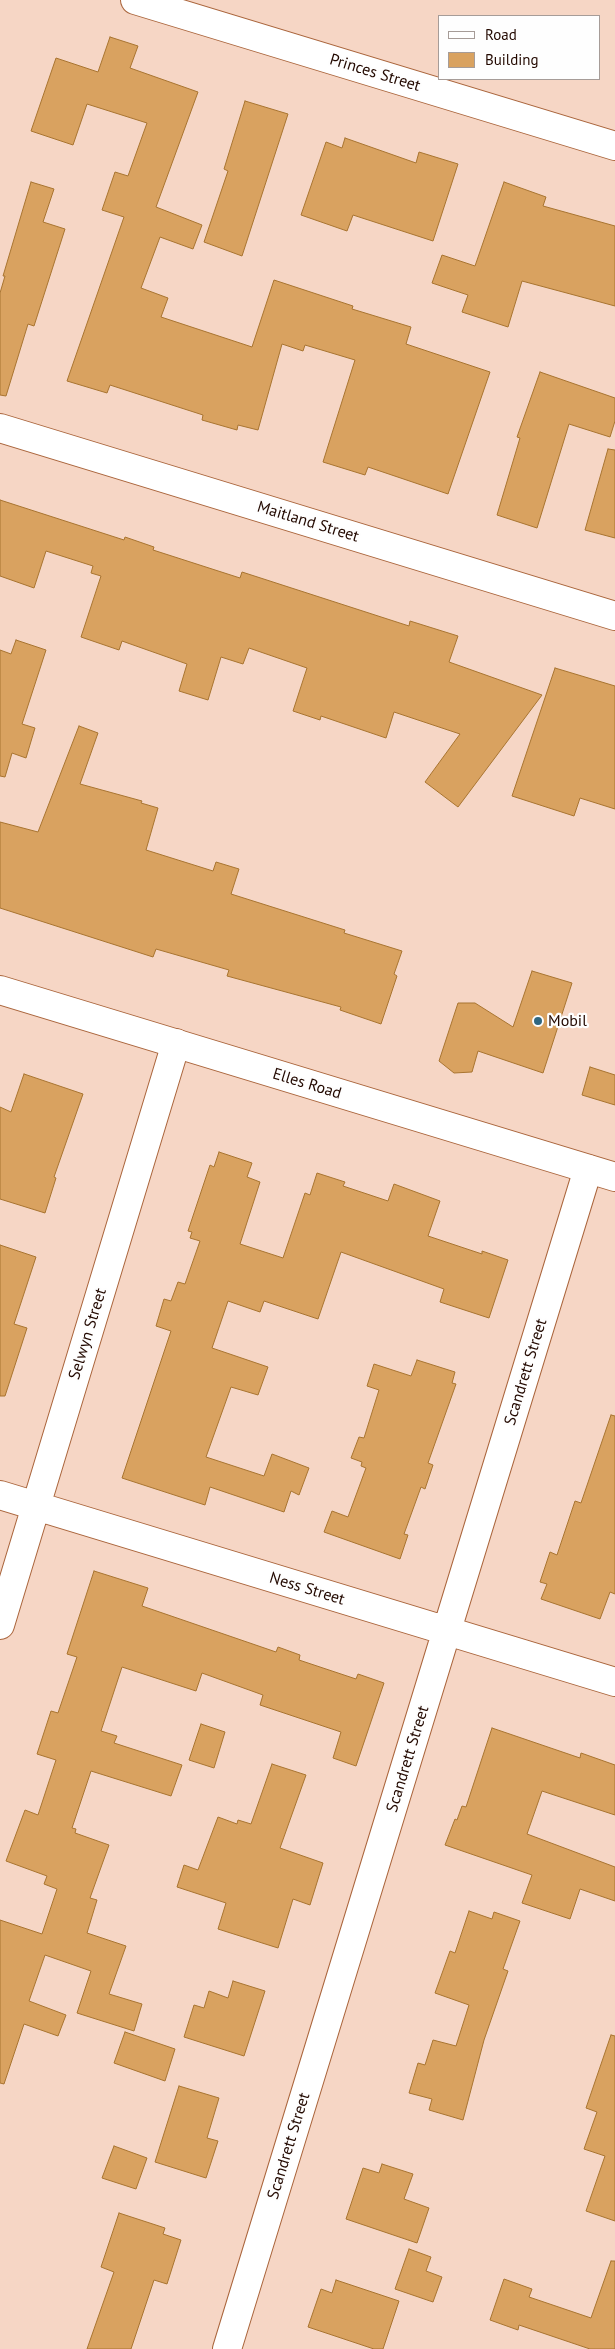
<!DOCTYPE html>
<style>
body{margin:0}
#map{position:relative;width:615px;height:2349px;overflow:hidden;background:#f6d6c5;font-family:"PT Sans",sans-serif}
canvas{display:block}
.legend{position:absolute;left:438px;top:15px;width:162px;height:65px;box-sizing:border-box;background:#fefefe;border:1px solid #a69c98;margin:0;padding:6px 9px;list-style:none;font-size:15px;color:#230900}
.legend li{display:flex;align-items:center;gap:10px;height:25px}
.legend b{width:25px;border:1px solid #a69c98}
</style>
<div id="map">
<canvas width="615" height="2349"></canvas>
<ul class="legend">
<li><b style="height:6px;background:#fff"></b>Road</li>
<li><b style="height:14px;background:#d9a260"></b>Building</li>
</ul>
</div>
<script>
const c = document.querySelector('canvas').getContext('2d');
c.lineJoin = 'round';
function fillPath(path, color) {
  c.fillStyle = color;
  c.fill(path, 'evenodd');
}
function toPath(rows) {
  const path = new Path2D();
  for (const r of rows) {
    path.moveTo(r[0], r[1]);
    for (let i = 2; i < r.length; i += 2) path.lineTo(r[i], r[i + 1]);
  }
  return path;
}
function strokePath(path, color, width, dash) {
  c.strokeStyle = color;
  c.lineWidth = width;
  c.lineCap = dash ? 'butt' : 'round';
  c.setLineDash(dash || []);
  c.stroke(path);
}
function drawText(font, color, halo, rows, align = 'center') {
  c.font = font + ' "PT Sans",sans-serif';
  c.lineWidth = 4.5;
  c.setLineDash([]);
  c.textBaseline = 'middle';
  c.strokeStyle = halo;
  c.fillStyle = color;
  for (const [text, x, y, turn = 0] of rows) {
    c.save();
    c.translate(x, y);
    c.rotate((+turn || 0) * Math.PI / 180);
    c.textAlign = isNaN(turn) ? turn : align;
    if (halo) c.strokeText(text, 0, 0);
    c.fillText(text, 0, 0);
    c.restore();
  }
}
const building = toPath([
 [110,37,138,46,130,68,198,92,156,207,202,225,193,249,160,237,141,288,168,298,161,317,252,347,274,280,353,306,352,309,411,327,406,344,490,372,448,494,368,467,365,475,323,462,355,360,305,345,303,351,282,344,258,430,238,425,237,430,202,420,203,415,110,385,107,393,67,381,124,217,102,210,115,172,128,176,147,123,87,104,73,145,31,131,56,58,98,72,110,37],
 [245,101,288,114,242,256,204,242,228,171,224,169,245,101],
 [345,138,416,163,419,152,458,164,433,241,353,215,347,231,301,215,326,142,342,148,345,138],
 [31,182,54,189,43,222,65,229,34,326,28,324,6,396,0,395,0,293,5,276,3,276,31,182],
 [504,182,546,197,543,206,615,226,615,306,522,281,508,327,462,312,468,295,432,283,442,255,475,266,504,182],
 [540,372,615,398,615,421,610,437,569,424,537,528,497,515,520,438,517,437,540,372],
 [608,449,615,450,615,538,585,530,608,449],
 [0,500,124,540,125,537,154,547,153,550,240,578,242,572,409,626,410,621,458,636,449,662,542,695,458,807,425,782,460,734,394,712,386,738,321,716,320,720,293,711,307,668,249,648,243,664,221,657,208,700,179,691,187,664,122,641,119,650,81,637,101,576,91,573,93,566,46,551,34,588,0,576,0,500],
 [16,640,46,650,22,724,35,728,26,758,12,753,5,777,0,776,0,650,11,654,16,640],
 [555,668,615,686,615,809,580,798,574,816,512,796,555,668],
 [79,726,98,733,80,784,142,801,141,803,158,808,146,850,213,871,216,862,239,869,231,894,345,930,344,933,402,951,394,974,397,976,381,1024,340,1010,341,1007,227,976,229,970,156,949,153,957,0,908,0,822,38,832,79,726],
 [532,971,572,983,543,1073,478,1051,472,1072,454,1073,439,1061,458,1003,475,1003,513,1027,532,971],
 [590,1067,615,1075,615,1105,582,1095,590,1067],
 [24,1074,83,1094,54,1177,56,1178,45,1213,0,1199,0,1107,11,1112,24,1074],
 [219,1152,252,1163,247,1177,260,1182,240,1244,283,1258,305,1193,310,1195,317,1173,345,1182,343,1186,388,1201,394,1184,440,1201,428,1236,482,1254,482,1251,508,1260,489,1318,440,1302,444,1289,341,1252,318,1319,264,1301,260,1312,228,1301,212,1348,268,1367,258,1395,231,1387,206,1457,264,1476,272,1454,309,1468,299,1495,291,1491,284,1512,210,1487,205,1505,122,1478,171,1331,156,1326,164,1299,171,1301,178,1282,185,1284,200,1241,190,1238,192,1232,188,1231,210,1165,214,1167,219,1152],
 [0,1245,36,1257,14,1324,27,1328,5,1396,0,1396,0,1245],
 [417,1360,455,1372,452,1383,456,1384,428,1463,433,1465,425,1489,421,1487,404,1534,408,1535,400,1559,324,1532,332,1511,348,1517,366,1468,361,1466,362,1462,351,1458,359,1437,364,1438,379,1390,367,1386,374,1364,411,1376,417,1360],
 [611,1415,615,1416,615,1594,610,1592,600,1619,541,1599,547,1584,540,1582,550,1552,557,1555,575,1501,581,1503,611,1415],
 [94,1571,148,1588,142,1606,276,1652,278,1647,300,1655,299,1660,356,1679,358,1674,384,1683,356,1766,333,1758,341,1732,260,1705,263,1695,202,1673,196,1691,122,1667,101,1731,117,1736,114,1743,182,1765,171,1796,91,1771,72,1828,76,1829,75,1833,109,1845,90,1898,97,1900,87,1933,126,1946,109,1994,142,2004,134,2031,77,2013,91,1971,45,1955,29,2001,66,2015,58,2036,24,2024,4,2084,0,2083,0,1920,42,1934,57,1889,44,1884,47,1876,6,1861,25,1810,38,1815,56,1760,37,1754,51,1711,58,1713,77,1657,67,1654,94,1571],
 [201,1724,225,1732,214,1768,189,1760,201,1724],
 [492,1728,580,1758,581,1753,615,1765,615,1815,542,1791,527,1834,615,1867,615,1901,580,1889,570,1919,522,1903,532,1875,445,1845,455,1819,457,1820,462,1806,466,1807,492,1728],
 [272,1764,306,1775,280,1848,323,1863,310,1905,293,1899,278,1948,218,1929,226,1903,177,1887,184,1865,198,1870,218,1817,237,1824,238,1820,251,1824,272,1764],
 [469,1911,492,1919,494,1912,520,1921,503,1969,508,1971,484,2040,463,2120,429,2110,432,2099,409,2093,418,2063,425,2065,433,2040,456,2046,469,2005,435,1993,450,1951,455,1953,469,1911],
 [233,1981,265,1991,244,2056,184,2037,194,2005,204,2008,209,1991,228,1998,233,1981],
 [125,2032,175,2049,165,2081,114,2063,125,2032],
 [611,2035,615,2036,615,2221,586,2211,605,2156,584,2149,597,2112,586,2108,611,2035],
 [179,2086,219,2098,207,2138,218,2141,206,2178,155,2162,179,2086],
 [114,2146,147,2158,136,2189,102,2178,114,2146],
 [382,2164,413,2174,404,2199,429,2208,417,2243,346,2219,363,2168,379,2173,382,2164],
 [119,2213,165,2228,163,2234,181,2240,167,2284,154,2280,131,2349,87,2349,114,2272,101,2267,119,2213],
 [409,2249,431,2257,426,2271,442,2277,433,2302,395,2289,409,2249],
 [611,2261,615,2261,615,2349,590,2349,519,2325,518,2330,490,2320,504,2279,532,2289,529,2297,591,2318,611,2261],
 [336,2280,399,2301,383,2349,374,2349,308,2327,321,2289,332,2293,336,2280]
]);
fillPath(building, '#d9a260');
strokePath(building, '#a87430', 1);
const minor = toPath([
 [135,0,615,146],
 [0,428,615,616],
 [0,1495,615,1682],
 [0,1625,176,1043],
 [227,2349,588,1169]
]);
const secondary = toPath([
 [0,990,615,1177]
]);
strokePath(minor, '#aa653c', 30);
strokePath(secondary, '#aa653c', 30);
strokePath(minor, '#fff', 28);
strokePath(secondary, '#fff', 28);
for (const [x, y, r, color] of [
 [538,1021,5,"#2f6781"]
]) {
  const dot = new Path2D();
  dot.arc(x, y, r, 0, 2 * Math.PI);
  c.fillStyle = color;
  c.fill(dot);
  strokePath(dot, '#fefefe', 2);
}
drawText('16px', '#230900', '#fefefe', [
 ["Princes Street",375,73,17],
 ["Maitland Street",308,522,17],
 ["Elles Road",307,1084,17],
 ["Selwyn Street",88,1334,-73],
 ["Scandrett Street",526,1372,-73],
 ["Ness Street",307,1589,17],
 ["Scandrett Street",408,1759,-73],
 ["Scandrett Street",289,2146,-73]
]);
drawText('16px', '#230900', '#fefefe', [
 ["Mobil",548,1021]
], 'left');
</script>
